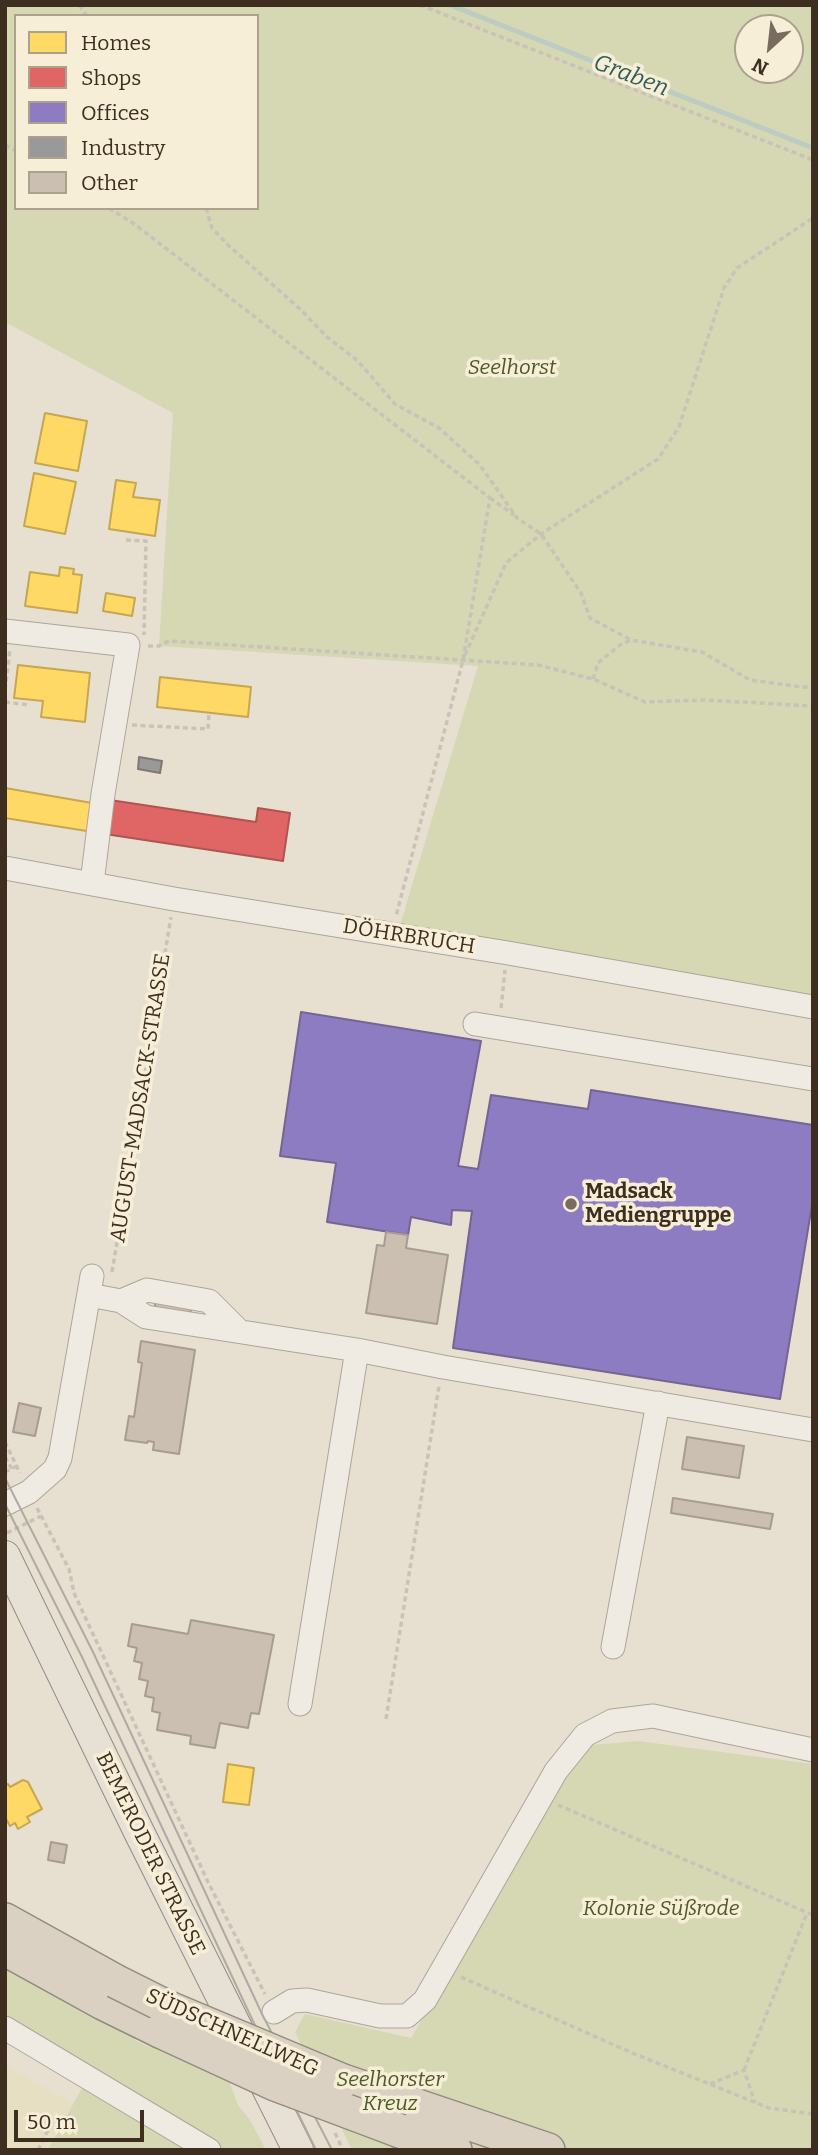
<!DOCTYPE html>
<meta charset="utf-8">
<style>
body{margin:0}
#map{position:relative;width:818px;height:2155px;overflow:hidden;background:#e7e0d1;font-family:Bitter,serif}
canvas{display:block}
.frame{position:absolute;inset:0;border:7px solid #3d2e20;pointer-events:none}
.legend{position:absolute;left:14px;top:14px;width:245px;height:196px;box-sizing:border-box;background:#f7eed8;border:2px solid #ada18e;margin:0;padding:9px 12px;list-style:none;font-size:21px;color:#3d2e20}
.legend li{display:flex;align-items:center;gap:14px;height:35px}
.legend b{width:35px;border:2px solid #ada18e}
.north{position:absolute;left:734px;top:14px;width:70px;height:70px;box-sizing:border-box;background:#f7eed8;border:2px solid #ada18e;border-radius:50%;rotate:207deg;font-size:19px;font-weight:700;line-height:28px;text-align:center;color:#3d2e20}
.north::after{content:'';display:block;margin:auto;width:24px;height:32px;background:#786c5e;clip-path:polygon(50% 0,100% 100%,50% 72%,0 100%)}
.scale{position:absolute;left:14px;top:2110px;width:130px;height:32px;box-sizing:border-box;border:4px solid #3d2e20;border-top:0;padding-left:9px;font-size:21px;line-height:24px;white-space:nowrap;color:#3d2e20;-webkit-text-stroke:5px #f7eed8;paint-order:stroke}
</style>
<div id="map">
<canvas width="818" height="2155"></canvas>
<div class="frame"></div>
<ul class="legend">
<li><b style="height:19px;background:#ffd966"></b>Homes</li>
<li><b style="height:19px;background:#e06666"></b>Shops</li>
<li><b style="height:19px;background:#8e7cc3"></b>Offices</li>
<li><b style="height:19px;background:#999"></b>Industry</li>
<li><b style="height:19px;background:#cbbfb2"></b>Other</li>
</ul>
<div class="north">N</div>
<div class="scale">50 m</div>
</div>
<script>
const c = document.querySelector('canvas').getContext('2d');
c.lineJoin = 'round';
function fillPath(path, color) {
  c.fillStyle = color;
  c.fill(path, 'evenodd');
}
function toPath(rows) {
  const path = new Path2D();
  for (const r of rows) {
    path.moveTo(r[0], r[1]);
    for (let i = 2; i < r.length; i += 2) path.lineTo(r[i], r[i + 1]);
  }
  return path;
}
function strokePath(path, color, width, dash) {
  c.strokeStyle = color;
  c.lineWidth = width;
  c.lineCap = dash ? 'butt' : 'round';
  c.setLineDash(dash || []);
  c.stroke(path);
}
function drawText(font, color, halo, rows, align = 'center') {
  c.font = font + ' Bitter,serif';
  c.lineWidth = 7;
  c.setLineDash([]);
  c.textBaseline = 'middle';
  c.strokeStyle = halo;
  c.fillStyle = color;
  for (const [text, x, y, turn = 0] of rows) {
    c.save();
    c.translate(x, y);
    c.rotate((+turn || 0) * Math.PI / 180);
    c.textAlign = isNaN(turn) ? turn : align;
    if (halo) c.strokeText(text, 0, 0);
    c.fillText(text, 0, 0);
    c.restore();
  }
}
fillPath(toPath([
 [5,2065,74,2103,48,2150,5,2150]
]), '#e6dfc2');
fillPath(toPath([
 [5,5,813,5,813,995,400,925,478,666,159,646,173,413,5,322],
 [16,16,257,16,257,208,16,208],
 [748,28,790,28,790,70,748,70],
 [638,1741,813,1764,813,2150,352,2150,295,2032,305,2014,411,2038,562,1777,591,1745],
 [5,1965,131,2034,136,2041,150,2047,152,2044,229,2081,238,2105,250,2120,266,2150,222,2150,5,2019],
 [82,2088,185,2150,48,2150]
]), '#d6d7b3');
const homes = toPath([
 [45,413,87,421,78,471,35,463,45,413],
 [34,473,76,482,65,534,24,526,34,473],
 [116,480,136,483,133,497,160,500,155,536,109,529,116,480],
 [60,567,74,569,73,574,82,575,77,613,25,606,30,572,59,576,60,567],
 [106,593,135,598,132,616,103,611,106,593],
 [18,665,90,673,85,722,41,717,43,701,14,698,18,665],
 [160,677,251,687,248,717,157,707,160,677],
 [5,788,98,804,93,832,5,818,5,788],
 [228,1764,254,1768,249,1805,223,1802,228,1764],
 [23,1780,28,1782,42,1809,27,1817,30,1822,18,1829,15,1823,10,1826,5,1817,5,1785,8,1784,10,1787,23,1780]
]);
fillPath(homes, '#ffd966');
strokePath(homes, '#c5a651', 2);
const shops = toPath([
 [110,800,256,822,258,808,290,813,283,861,105,834,110,800]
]);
fillPath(shops, '#e06666');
strokePath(shops, '#af5551', 2);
const offices = toPath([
 [301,1012,481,1041,458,1166,478,1169,491,1095,588,1109,591,1090,813,1125,813,1199,780,1399,453,1348,472,1211,452,1210,451,1225,411,1217,408,1235,327,1222,336,1163,280,1156,301,1012]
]);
fillPath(offices, '#8e7cc3');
strokePath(offices, '#766592', 2);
const industry = toPath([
 [139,757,162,761,160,773,138,769,139,757]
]);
fillPath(industry, '#999');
strokePath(industry, '#7d7975', 2);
strokePath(toPath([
 [450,5,813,148]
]), '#bcccc2', 5);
const building = toPath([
 [386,1232,408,1235,406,1248,448,1255,437,1324,366,1313,377,1245,384,1246,386,1232],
 [156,1299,192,1306,189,1318,154,1311,156,1299],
 [141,1341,195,1350,179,1454,153,1450,154,1442,148,1441,147,1443,125,1440,129,1416,134,1417,142,1363,138,1362,141,1341],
 [19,1403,41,1408,35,1436,13,1432,19,1403],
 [687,1437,744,1446,739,1478,682,1469,687,1437],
 [673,1498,773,1514,770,1529,671,1513,673,1498],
 [191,1620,274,1635,259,1714,251,1713,248,1728,220,1723,215,1748,190,1744,191,1736,157,1730,160,1713,152,1711,154,1698,145,1696,148,1681,139,1679,142,1663,134,1661,137,1648,128,1646,132,1624,188,1634,191,1620],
 [51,1842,67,1845,64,1863,48,1860,51,1842]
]);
fillPath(building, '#cbbfb2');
strokePath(building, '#a89c90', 2);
const minor = toPath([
 [5,631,128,645,103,794,92,883],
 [5,868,174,899,508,953,813,1007],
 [475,1024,813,1079],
 [89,1295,121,1301,146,1317,357,1350,443,1367,813,1430],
 [121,1301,147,1290,209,1301,238,1330],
 [5,1504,29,1492,55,1469,60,1458,92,1276],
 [613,1647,658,1403],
 [300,1704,357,1350],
 [274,2012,292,2001,307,2000,380,2016,407,2016,425,2000,556,1771,585,1735,612,1721,653,1716,813,1750],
 [5,2028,209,2150]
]);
const major = toPath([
 [5,1556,139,1832,298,2150]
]);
const highway = toPath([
 [5,1920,115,1981],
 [5,1949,103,2003,160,2031],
 [343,2081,548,2150],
 [400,2131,455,2150]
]);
strokePath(minor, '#ada599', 25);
strokePath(major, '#928b80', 32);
strokePath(highway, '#928b80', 36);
strokePath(toPath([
 [79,5,87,16],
 [420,5,813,160],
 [5,145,16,151],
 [109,208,133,223,490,498,463,660,396,916],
 [206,208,212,228,228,245,300,309,327,337,358,361,395,404,439,428,480,465,517,518,541,534,581,593,590,618,631,640],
 [490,498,514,515],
 [126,540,146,541,144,635],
 [148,646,159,646,169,641,538,665,593,679,645,702,705,700,813,706],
 [465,655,506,563,541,534,658,459,679,427,724,288,737,268,813,218],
 [593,679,598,663,620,645,631,640,702,652,750,680,802,687,813,687],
 [5,690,10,650],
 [5,702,29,705],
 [132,725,208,729,209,713],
 [501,1008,505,970],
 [112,1272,171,917],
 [5,1442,20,1473],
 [5,1457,12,1469],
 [5,1472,17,1466],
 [37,1508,69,1569,74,1593,208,1882,265,1994],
 [7,1533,41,1516],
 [386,1719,439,1386],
 [558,1805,813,1915],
 [461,1977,630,2052,769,2108,813,2114],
 [744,2070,807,1913],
 [710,2084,744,2070,755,2103],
 [335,2133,343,2150],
 [38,2150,50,2126]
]), '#c8c2b9', 3.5, [5, 3.5]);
strokePath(minor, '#efebe3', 23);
strokePath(major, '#e6e1d4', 30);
strokePath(highway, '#dad1c2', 33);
strokePath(toPath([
 [5,1478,93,1652,262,2014,332,2150],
 [5,1504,82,1657,252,2019,316,2150]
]), '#afaaa2', 2);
const highwayBridge = toPath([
 [115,1981,169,2008,343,2081],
 [160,2031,275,2084,400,2131]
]);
strokePath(highwayBridge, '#928b80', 36, []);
strokePath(highwayBridge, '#dad1c2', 33);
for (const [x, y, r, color] of [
 [571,1204,7,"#786c5e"]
]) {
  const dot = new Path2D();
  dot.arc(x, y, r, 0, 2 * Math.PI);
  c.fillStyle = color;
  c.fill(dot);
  strokePath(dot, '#f7eed8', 2.5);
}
drawText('italic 21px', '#4d5a26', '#f7eed8', [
 ["Seelhorst",512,368],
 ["Kolonie Süßrode",661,1909],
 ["Seelhorster",390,2080],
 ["Kreuz",390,2104]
]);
drawText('21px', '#3d2e20', '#f7eed8', [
 ["DÖHRBRUCH",409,937,9],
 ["AUGUST-MADSACK-STRASSE",141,1098,-81],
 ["BEMERODER STRASSE",150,1854,64],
 ["SÜDSCHNELLWEG",232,2033,24]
]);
drawText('bold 21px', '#3d2e20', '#f7eed8', [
 ["Madsack",585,1192],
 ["Mediengruppe",585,1216]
], 'left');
drawText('italic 23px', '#2f5d5a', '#f7eed8', [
 ["Graben",631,76,21]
]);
</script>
